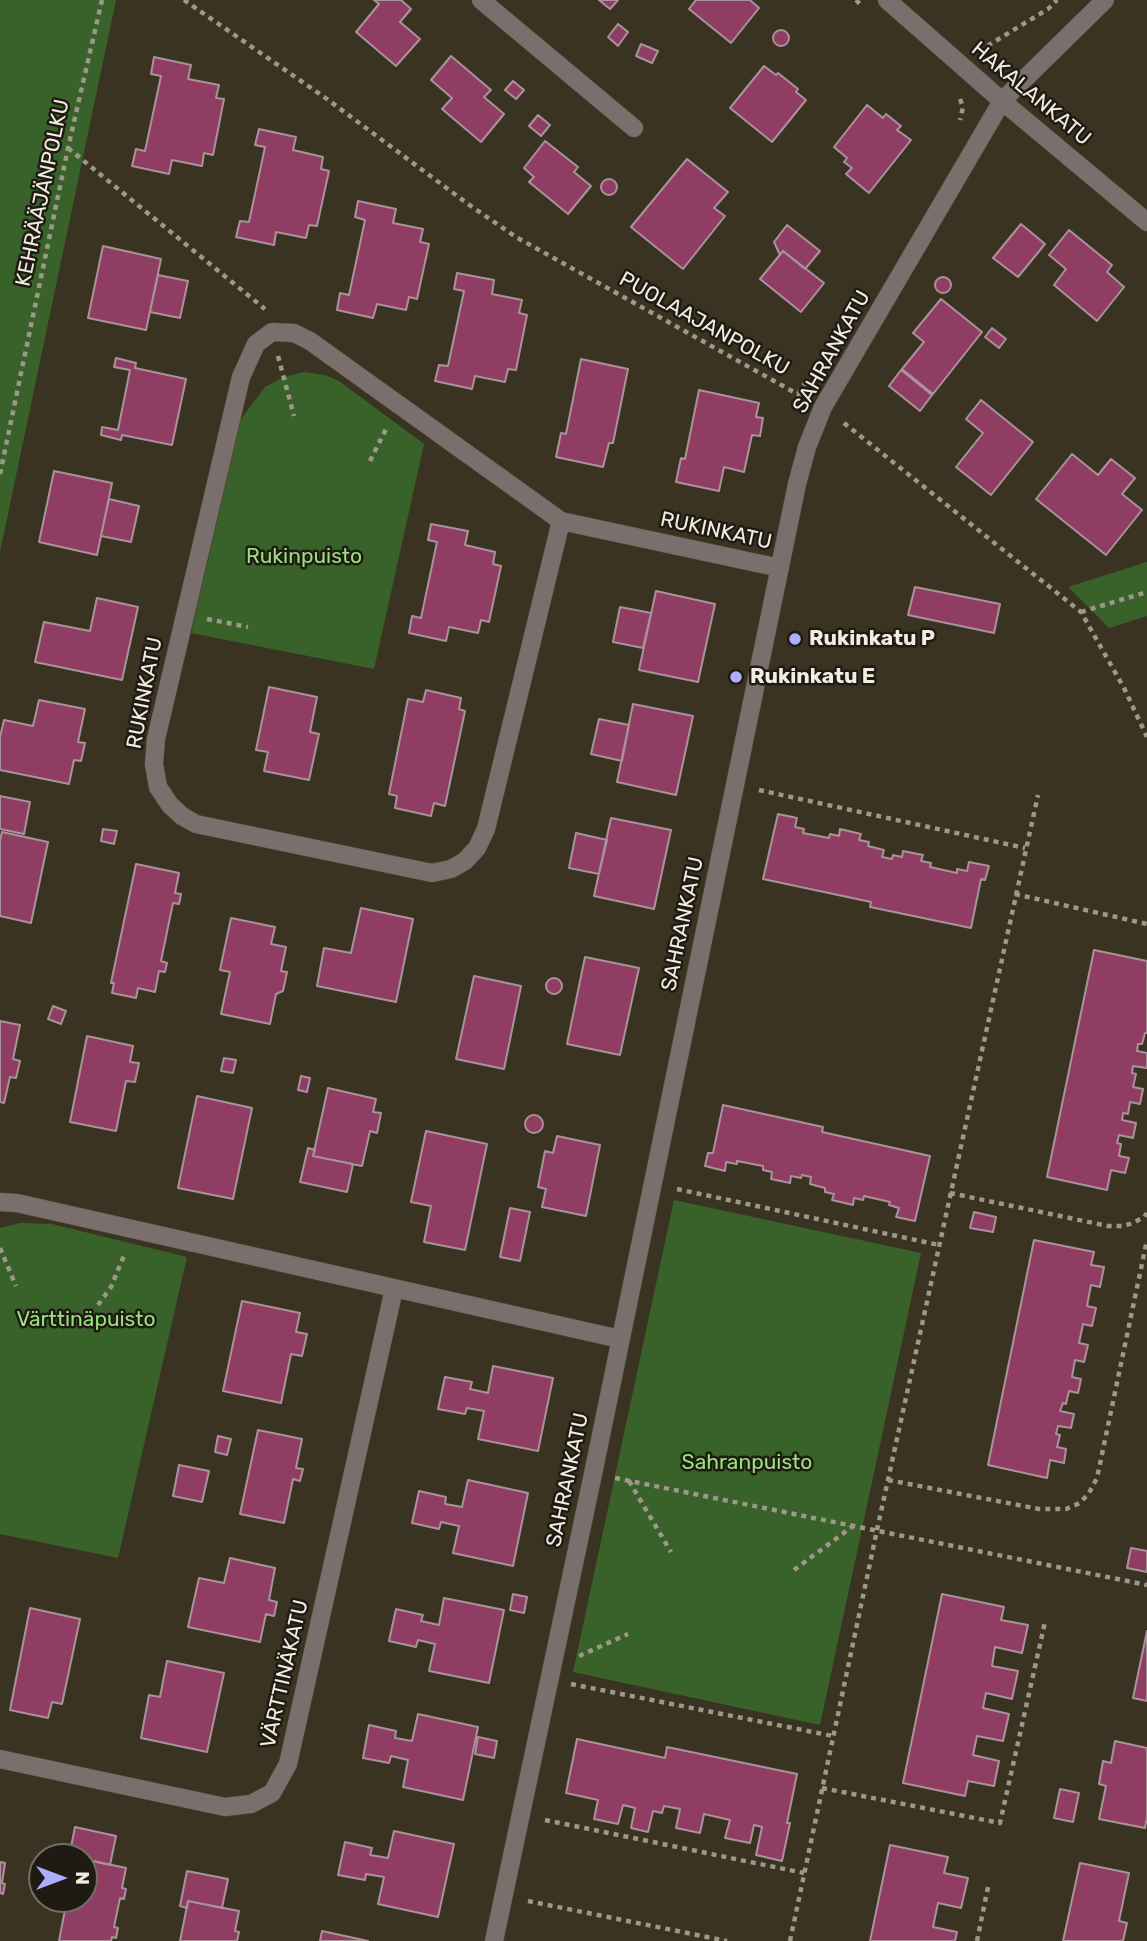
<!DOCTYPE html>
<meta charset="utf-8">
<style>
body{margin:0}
#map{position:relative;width:1147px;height:1941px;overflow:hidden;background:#3b3322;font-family:Rubik,sans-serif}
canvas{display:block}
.north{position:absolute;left:28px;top:1843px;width:70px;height:70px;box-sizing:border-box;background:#1f1b13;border:2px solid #736f66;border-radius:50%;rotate:90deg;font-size:19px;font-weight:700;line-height:28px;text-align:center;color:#f2ede2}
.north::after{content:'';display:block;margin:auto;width:24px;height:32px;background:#acaffb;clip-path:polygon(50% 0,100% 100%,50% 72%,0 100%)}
</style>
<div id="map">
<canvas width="1147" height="1941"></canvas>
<div class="north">N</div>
</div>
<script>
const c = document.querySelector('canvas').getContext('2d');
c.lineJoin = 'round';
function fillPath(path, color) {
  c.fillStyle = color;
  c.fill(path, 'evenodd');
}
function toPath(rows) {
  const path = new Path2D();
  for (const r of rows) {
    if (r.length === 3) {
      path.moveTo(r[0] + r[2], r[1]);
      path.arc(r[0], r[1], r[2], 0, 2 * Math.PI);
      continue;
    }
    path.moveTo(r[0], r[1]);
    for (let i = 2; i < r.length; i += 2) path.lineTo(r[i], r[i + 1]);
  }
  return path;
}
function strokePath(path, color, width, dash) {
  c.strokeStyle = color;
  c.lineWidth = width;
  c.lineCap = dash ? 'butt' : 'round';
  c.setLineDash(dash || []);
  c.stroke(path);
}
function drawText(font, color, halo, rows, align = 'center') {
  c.font = font + ' Rubik,sans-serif';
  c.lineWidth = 5;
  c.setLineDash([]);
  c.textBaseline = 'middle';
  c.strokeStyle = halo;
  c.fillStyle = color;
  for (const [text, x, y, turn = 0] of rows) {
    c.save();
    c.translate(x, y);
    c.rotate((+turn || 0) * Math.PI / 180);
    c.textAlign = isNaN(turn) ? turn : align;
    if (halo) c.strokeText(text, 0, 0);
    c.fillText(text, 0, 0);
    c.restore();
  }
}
fillPath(toPath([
 [0,0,116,0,0,552],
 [304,372,325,375,339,381,424,444,374,669,191,633,241,419,265,387,284,377],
 [1147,562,1147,616,1109,628,1068,587],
 [674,1200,921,1253,820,1725,573,1672],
 [20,1223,52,1224,187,1257,118,1558,0,1534,0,1228]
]), '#39622b');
const building = toPath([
 [374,0,401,0,411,9,400,22,420,39,396,66,356,32,379,4,374,0],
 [599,0,618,0,610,9,599,0],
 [696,0,750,0,759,8,731,43,689,9,696,0],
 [618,24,628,32,618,46,608,37,618,24],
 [781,38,8],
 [641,44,658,51,652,63,636,56,641,44],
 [451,56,491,90,484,97,504,114,481,142,442,109,452,98,431,80,451,56],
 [154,57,191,65,188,79,219,85,216,98,224,99,213,155,204,153,202,166,172,160,169,174,132,166,136,149,145,151,161,76,151,74,154,57],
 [764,66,776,75,778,73,798,89,796,92,806,100,772,142,730,108,764,66],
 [513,81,524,90,516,99,505,90,513,81],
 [867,105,883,118,886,114,901,126,897,130,911,140,869,193,846,174,852,168,844,162,847,158,834,147,867,105],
 [538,115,550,125,541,136,529,126,538,115],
 [259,129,296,137,293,150,323,157,321,169,329,171,317,226,309,225,306,238,276,232,274,245,236,237,240,221,249,222,265,147,255,145,259,129],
 [545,141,578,167,574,172,591,186,568,214,529,182,534,177,524,168,545,141],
 [687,159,728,192,714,208,725,216,683,269,631,227,687,159],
 [609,187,8],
 [358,201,396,209,393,223,423,229,420,242,429,244,417,299,409,297,406,310,377,304,373,318,337,310,340,293,349,295,365,220,355,217,358,201],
 [1021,224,1045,244,1018,277,993,258,1021,224],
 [787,225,820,251,805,269,783,251,780,255,774,242,787,225],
 [1069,230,1112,265,1107,272,1124,287,1097,321,1054,285,1066,269,1049,255,1069,230],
 [103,246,161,259,146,330,88,318,103,246],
 [783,251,824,283,801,312,760,279,783,251],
 [457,273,494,280,492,294,522,300,519,313,527,315,516,370,508,369,505,382,475,376,472,389,435,381,439,365,448,366,464,291,454,289,457,273],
 [158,275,188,281,180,318,150,312,158,275],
 [943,285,8],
 [941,299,982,332,933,394,902,369,924,342,913,333,941,299],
 [992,328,1006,339,999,348,985,337,992,328],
 [116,358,136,363,135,368,186,379,172,445,122,435,121,440,101,435,102,427,118,430,130,370,114,367,116,358],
 [581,359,628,369,613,443,609,443,603,467,556,457,561,433,566,434,581,359],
 [901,370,932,395,920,411,889,386,901,370],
 [699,390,759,403,756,417,763,418,760,436,752,435,744,472,724,467,719,491,676,482,681,458,685,459,699,390],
 [981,400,1033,442,991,495,956,467,983,433,966,419,981,400],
 [1072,454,1098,475,1111,459,1135,478,1122,494,1142,510,1106,555,1036,499,1072,454],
 [54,471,112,483,97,555,39,542,54,471],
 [109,499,139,506,131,542,101,536,109,499],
 [431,524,468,531,465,545,495,552,493,564,501,566,489,622,481,620,478,633,449,627,446,641,409,633,412,616,421,618,437,542,428,540,431,524],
 [915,587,1000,604,994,633,908,615,915,587],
 [656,591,715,604,698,682,639,670,656,591],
 [97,598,138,607,122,680,35,662,44,622,90,631,97,598],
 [620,607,651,613,643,648,613,642,620,607],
 [269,687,317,697,310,732,319,734,309,780,264,771,268,752,256,750,269,687],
 [426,690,461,698,459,709,465,711,445,806,434,803,431,816,395,808,397,796,389,794,408,699,423,702,426,690],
 [39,700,85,709,78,742,85,743,81,761,74,760,69,784,0,770,0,737,4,720,33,726,39,700],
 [633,704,693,716,676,795,617,782,633,704],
 [599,719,629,725,622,761,591,754,599,719],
 [0,796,30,802,24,834,0,829,0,796],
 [778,814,797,818,795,827,804,829,803,833,829,838,830,834,839,836,840,829,861,834,859,840,869,842,868,846,884,850,882,857,892,859,893,855,902,857,903,851,923,855,921,861,931,863,930,867,957,873,957,869,967,871,969,862,989,866,985,880,981,879,971,928,870,907,871,902,763,879,778,814],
 [611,818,671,830,654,909,594,896,611,818],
 [103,829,117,831,114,844,101,841,103,829],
 [2,832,48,842,31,923,0,916,0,840,2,832],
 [576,833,607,840,599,874,569,868,576,833],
 [136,864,179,873,175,893,181,894,179,904,173,903,161,961,167,963,165,972,159,971,155,992,138,988,136,998,112,993,114,983,111,983,136,864],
 [361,908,413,919,396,1002,317,986,324,948,351,953,361,908],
 [231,918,275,927,271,944,286,947,281,971,287,972,283,991,276,994,270,1024,221,1014,230,972,220,970,231,918],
 [1094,950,1147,961,1147,1033,1145,1033,1142,1044,1138,1044,1137,1051,1147,1053,1147,1068,1133,1066,1132,1073,1136,1074,1133,1087,1143,1089,1140,1104,1130,1102,1128,1114,1123,1113,1122,1120,1136,1123,1133,1138,1119,1135,1117,1143,1121,1144,1119,1156,1129,1158,1125,1173,1111,1170,1107,1190,1047,1177,1094,950],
 [585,957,639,968,620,1055,567,1044,585,957],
 [474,976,521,986,504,1069,456,1059,474,976],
 [554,986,8],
 [53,1006,66,1011,61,1024,48,1019,53,1006],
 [0,1021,20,1025,13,1059,20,1061,16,1078,10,1077,4,1103,0,1102,0,1021],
 [87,1036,133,1046,130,1062,139,1063,135,1082,126,1081,116,1131,70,1122,87,1036],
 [224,1058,236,1060,233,1073,221,1071,224,1058],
 [301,1076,310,1078,307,1092,298,1090,301,1076],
 [328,1088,376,1099,373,1112,381,1113,377,1133,370,1131,362,1166,313,1156,328,1088],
 [197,1096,252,1108,233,1199,178,1188,197,1096],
 [723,1105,823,1127,822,1132,930,1156,915,1221,896,1217,899,1208,889,1205,890,1202,864,1196,863,1200,854,1198,853,1205,832,1200,834,1194,825,1192,825,1188,810,1184,811,1177,802,1175,801,1178,791,1176,790,1183,771,1179,772,1172,763,1170,763,1166,737,1161,737,1164,726,1162,725,1171,705,1166,708,1153,713,1153,723,1105],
 [534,1124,9],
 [426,1131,487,1144,465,1250,424,1242,431,1206,411,1202,426,1131],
 [557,1136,600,1145,586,1216,542,1207,546,1189,538,1187,545,1151,553,1153,557,1136],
 [308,1148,315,1150,313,1156,353,1164,347,1192,300,1182,308,1148],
 [510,1208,530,1212,520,1261,500,1257,510,1208],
 [974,1212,996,1217,993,1232,970,1228,974,1212],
 [1034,1240,1094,1252,1091,1265,1104,1267,1100,1287,1091,1285,1087,1306,1096,1308,1092,1326,1083,1324,1079,1343,1088,1345,1084,1362,1075,1360,1072,1377,1081,1379,1078,1393,1069,1391,1066,1404,1063,1403,1060,1411,1074,1414,1071,1428,1058,1426,1056,1434,1060,1435,1057,1447,1066,1449,1064,1463,1050,1460,1047,1478,988,1465,1034,1240],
 [242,1301,300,1313,296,1332,307,1334,302,1356,291,1354,281,1403,223,1391,242,1301],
 [493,1366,553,1378,538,1451,478,1439,484,1411,467,1408,465,1414,438,1409,445,1377,472,1382,470,1389,488,1393,493,1366],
 [258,1430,302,1439,296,1468,303,1469,300,1481,293,1479,284,1523,240,1514,258,1430],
 [218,1436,231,1439,227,1455,215,1452,218,1436],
 [179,1465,209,1471,202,1502,173,1496,179,1465],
 [468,1480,528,1493,513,1566,453,1553,459,1526,441,1522,439,1529,412,1523,419,1491,446,1497,445,1504,462,1507,468,1480],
 [1131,1548,1147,1551,1147,1572,1127,1568,1131,1548],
 [230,1558,275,1568,269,1600,277,1602,274,1616,266,1614,260,1642,188,1627,199,1578,224,1583,230,1558],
 [513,1594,527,1597,524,1613,510,1610,513,1594],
 [942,1594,1004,1607,1001,1620,1028,1625,1022,1653,995,1647,992,1666,1018,1671,1012,1699,986,1693,983,1708,1009,1714,1003,1741,977,1736,973,1755,999,1761,994,1786,968,1781,965,1796,903,1783,942,1594],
 [444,1598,504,1610,489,1683,429,1671,435,1644,418,1640,416,1647,389,1641,396,1609,423,1615,421,1621,439,1625,444,1598],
 [30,1608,80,1619,62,1704,52,1702,48,1718,10,1710,30,1608],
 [1147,1631,1147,1701,1133,1698,1147,1631],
 [167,1661,224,1673,207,1752,141,1738,149,1695,160,1697,167,1661],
 [418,1714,478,1727,463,1800,403,1787,408,1760,391,1756,389,1763,363,1758,369,1725,396,1731,395,1738,412,1741,418,1714],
 [478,1737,497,1741,494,1758,475,1754,478,1737],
 [577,1739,665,1758,667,1747,797,1774,787,1823,790,1823,782,1861,756,1855,762,1827,754,1825,750,1843,725,1838,730,1820,704,1814,700,1833,676,1828,680,1809,664,1806,662,1813,653,1811,648,1832,631,1828,635,1808,623,1805,618,1824,594,1819,598,1800,566,1793,577,1739],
 [1115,1741,1147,1748,1147,1817,1145,1828,1099,1819,1106,1786,1099,1784,1103,1761,1111,1763,1115,1741],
 [1060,1789,1079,1793,1073,1822,1054,1818,1060,1789],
 [75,1827,116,1836,110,1865,84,1859,84,1857,69,1857,75,1827],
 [394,1831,454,1844,438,1917,378,1904,384,1877,366,1874,365,1880,338,1875,345,1842,372,1848,370,1855,388,1858,394,1831],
 [890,1845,948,1857,944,1873,968,1878,961,1908,938,1903,933,1927,957,1932,955,1941,870,1941,890,1845],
 [84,1859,126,1868,122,1888,126,1889,124,1899,120,1898,114,1927,118,1928,116,1938,112,1937,111,1941,59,1941,67,1899,84,1899,84,1859],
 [0,1862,5,1863,2,1883,5,1884,3,1894,0,1893,0,1862],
 [1080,1863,1129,1873,1119,1921,1127,1923,1123,1941,1063,1941,1080,1863],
 [187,1871,228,1879,222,1908,188,1901,187,1908,180,1906,187,1871],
 [188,1901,239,1911,235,1931,239,1932,237,1941,180,1941,188,1901],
 [322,1931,368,1941,320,1941,322,1931]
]);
fillPath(building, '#903d63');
strokePath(building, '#aa929b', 2);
const minor = toPath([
 [481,0,634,128],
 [887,0,1002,101,1147,222],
 [561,521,486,829,477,848,465,861,451,869,432,873,196,824,182,816,170,805,158,787,154,764,156,739,241,377,256,344,272,332,294,333,310,341,561,521,780,568],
 [0,1202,17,1203,620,1339],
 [0,1759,225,1807,251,1804,272,1793,288,1764,394,1289],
 [494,1941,593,1474,797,484,807,447,823,407,1002,101,1105,0]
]);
strokePath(minor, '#585141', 19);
strokePath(toPath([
 [184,0,327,99,468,204,516,237,801,396],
 [856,0,863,7],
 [979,51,1048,9,1057,0],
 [960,99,963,107,960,120],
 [68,148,265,309],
 [278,356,294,416],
 [798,394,807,380],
 [844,423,1081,612,1124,688,1147,737],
 [370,461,387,427],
 [0,474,68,148,102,0],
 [1081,612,1147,592],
 [207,619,248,627],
 [759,790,1025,848],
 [1015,894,1147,924],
 [677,1189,939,1245],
 [950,1193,1108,1226,1123,1226,1133,1223,1144,1217,1147,1213],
 [0,1248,16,1286],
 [98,1305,111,1287,125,1253],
 [615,1478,1147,1585],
 [888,1480,1039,1509,1066,1509,1080,1503,1089,1493,1097,1478,1147,1240],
 [629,1481,671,1552],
 [794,1570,853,1526],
 [579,1656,628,1634],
 [571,1684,833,1736],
 [822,1788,1000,1823,1045,1622],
 [545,1820,804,1873],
 [528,1901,727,1941],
 [790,1941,877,1530,1038,795],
 [977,1941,988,1887]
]), '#9e988a', 4.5, [5, 5]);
strokePath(minor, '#7a6f6d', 18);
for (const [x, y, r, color] of [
 [795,639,7,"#acaffb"],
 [736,677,7,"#acaffb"]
]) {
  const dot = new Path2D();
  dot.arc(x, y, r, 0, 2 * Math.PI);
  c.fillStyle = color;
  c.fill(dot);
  strokePath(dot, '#1f1b13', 2.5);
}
drawText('21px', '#f2ede2', '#1f1b13', [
 ["HAKALANKATU",1031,94,40],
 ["KEHRÄÄJÄNPOLKU",43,193,-78],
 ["PUOLAAJANPOLKU",704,324,29],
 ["SAHRANKATU",832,352,-61],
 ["RUKINKATU",716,531,12],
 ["RUKINKATU",145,693,-79],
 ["SAHRANKATU",683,924,-78],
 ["SAHRANKATU",568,1480,-78],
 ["VÄRTTINÄKATU",285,1674,-77]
]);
drawText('21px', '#98e27f', '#1f1b13', [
 ["Rukinpuisto",304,557],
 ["Värttinäpuisto",86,1320],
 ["Sahranpuisto",747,1463]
]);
drawText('bold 21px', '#f2ede2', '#1f1b13', [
 ["Rukinkatu P",809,639],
 ["Rukinkatu E",750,677]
], 'left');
</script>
